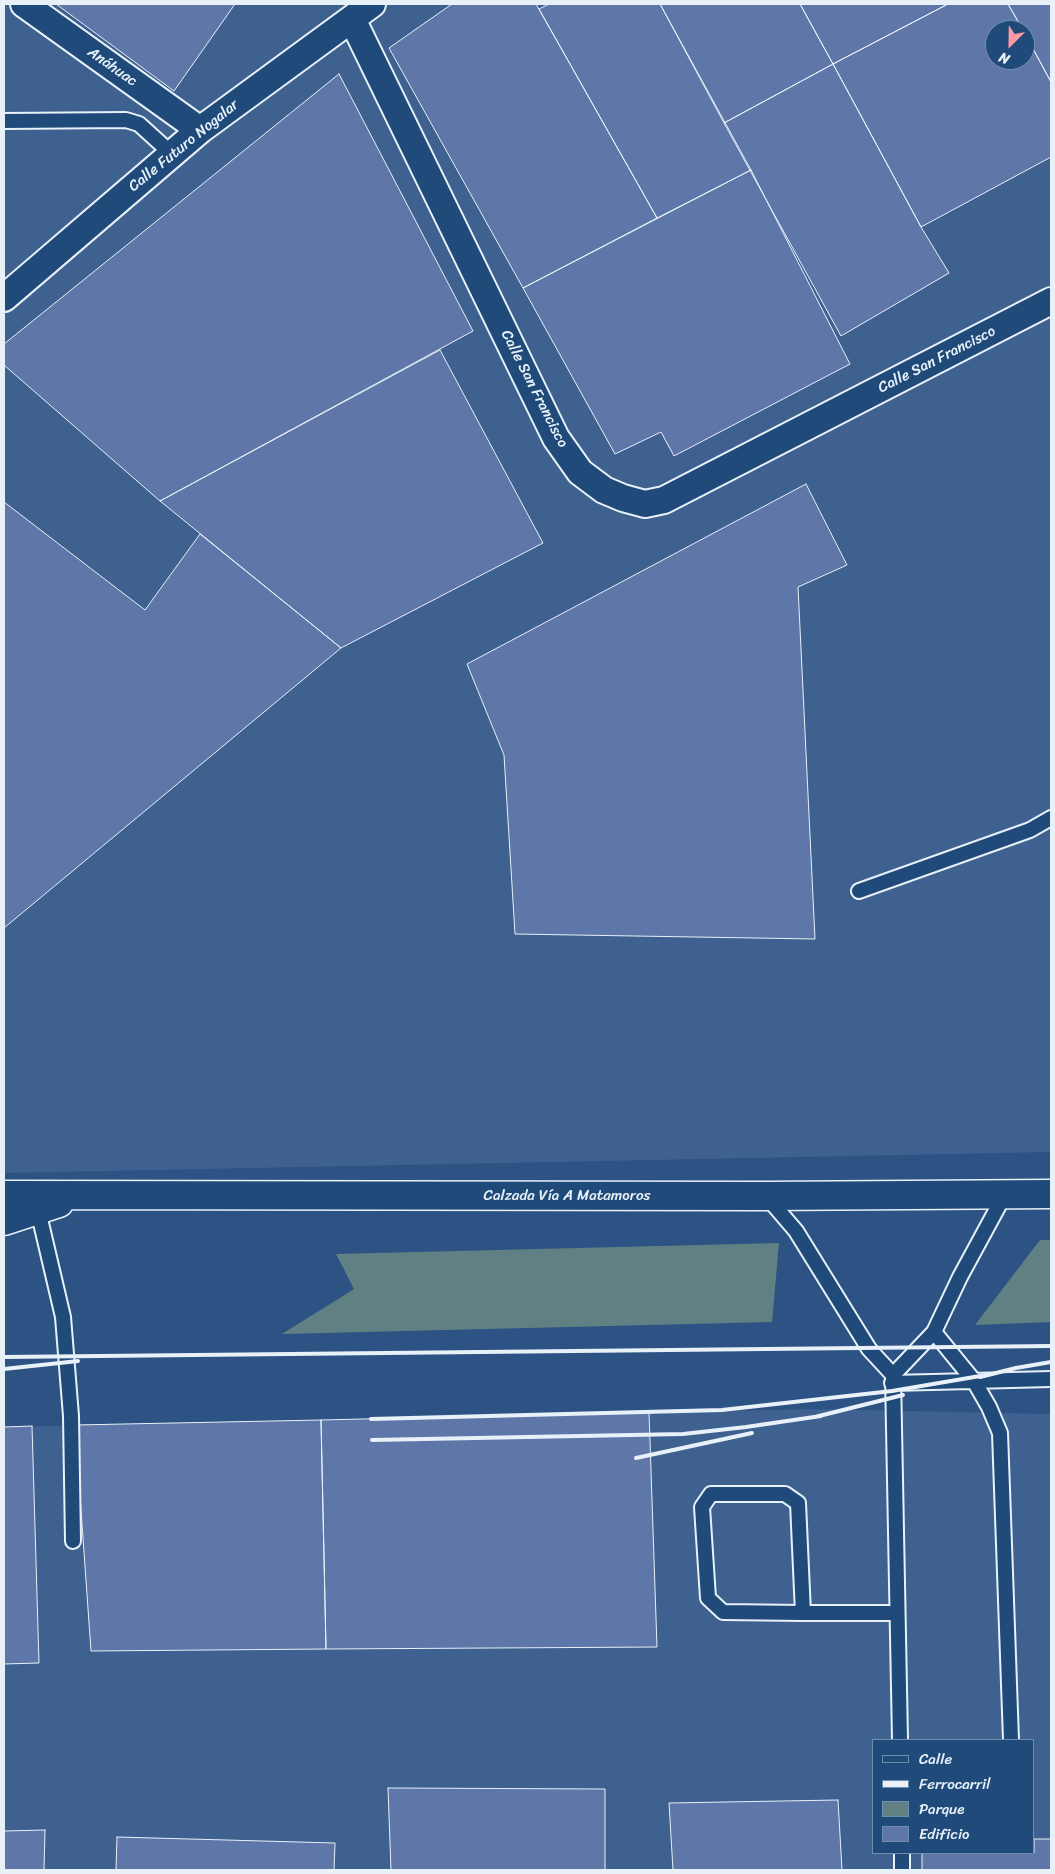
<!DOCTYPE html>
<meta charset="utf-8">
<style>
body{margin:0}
#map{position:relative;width:1055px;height:1874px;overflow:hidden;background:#2c5383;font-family:Sriracha,sans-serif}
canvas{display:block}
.frame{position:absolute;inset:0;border:5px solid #e8f1f8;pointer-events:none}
.legend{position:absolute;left:872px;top:1739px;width:162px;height:115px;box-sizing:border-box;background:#1f4a7a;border:1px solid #6f8dac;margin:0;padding:6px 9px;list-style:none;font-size:15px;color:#e8f1f8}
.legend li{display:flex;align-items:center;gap:10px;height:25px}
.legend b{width:25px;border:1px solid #6f8dac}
.north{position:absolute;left:985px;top:20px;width:50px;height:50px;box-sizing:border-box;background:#1f4a7a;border:1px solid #6f8dac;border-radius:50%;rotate:203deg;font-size:14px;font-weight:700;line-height:20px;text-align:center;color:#e8f1f8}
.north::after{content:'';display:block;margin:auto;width:18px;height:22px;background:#ff9aa2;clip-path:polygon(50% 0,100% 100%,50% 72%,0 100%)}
</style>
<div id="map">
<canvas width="1055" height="1874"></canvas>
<div class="frame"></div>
<ul class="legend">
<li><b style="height:6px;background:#1f4a7a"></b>Calle</li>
<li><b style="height:6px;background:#e8f1f8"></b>Ferrocarril</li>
<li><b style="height:14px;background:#608084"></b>Parque</li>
<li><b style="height:14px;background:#5e76a8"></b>Edificio</li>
</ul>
<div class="north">N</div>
</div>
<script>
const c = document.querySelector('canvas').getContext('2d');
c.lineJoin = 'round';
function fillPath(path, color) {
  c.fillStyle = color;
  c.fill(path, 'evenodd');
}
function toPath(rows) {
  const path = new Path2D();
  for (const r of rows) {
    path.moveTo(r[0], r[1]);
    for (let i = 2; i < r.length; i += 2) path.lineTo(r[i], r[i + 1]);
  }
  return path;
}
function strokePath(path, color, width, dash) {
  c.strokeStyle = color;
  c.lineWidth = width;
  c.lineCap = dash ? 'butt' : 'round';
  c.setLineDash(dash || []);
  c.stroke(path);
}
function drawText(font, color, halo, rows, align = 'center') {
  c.font = font + ' Sriracha,sans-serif';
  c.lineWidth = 4;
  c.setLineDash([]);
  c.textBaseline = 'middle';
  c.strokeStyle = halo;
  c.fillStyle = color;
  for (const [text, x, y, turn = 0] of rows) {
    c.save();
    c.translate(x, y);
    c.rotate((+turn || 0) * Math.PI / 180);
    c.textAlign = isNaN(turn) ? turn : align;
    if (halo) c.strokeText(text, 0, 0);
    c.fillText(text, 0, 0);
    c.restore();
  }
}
fillPath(toPath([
 [4,4,1051,4,1051,1152,4,1173],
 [995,30,1025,30,1025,60,995,60],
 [812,1409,1051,1414,1051,1870,4,1870,4,1427],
 [874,1740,1034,1740,1034,1853,874,1853]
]), '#3e6190');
fillPath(toPath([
 [1040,1240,1051,1240,1051,1322,975,1325],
 [779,1243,772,1322,282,1334,354,1289,336,1254]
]), '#608084');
const building = toPath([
 [56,4,235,4,174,91,56,4],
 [452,4,536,4,657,218,523,288,389,48,452,4],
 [549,4,660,4,751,170,657,218,539,9,549,4],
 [660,4,800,4,833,64,724,123,660,4],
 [800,4,948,4,833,64,800,4],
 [948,4,1008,4,1023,30,995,30,995,60,1025,60,1025,34,1051,82,1051,157,921,227,833,64,948,4],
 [1008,4,1051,4,1051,82,1025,34,1025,30,1023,30,1008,4],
 [833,64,921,227,949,273,841,336,724,123,833,64],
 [339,74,473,331,160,501,4,365,4,344,339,74],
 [751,170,850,364,674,456,661,432,615,454,523,288,751,170],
 [440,350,543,543,341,648,160,501,440,350],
 [806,484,847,565,798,587,815,939,515,934,504,755,467,664,806,484],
 [4,502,145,610,200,534,341,648,4,928,4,502],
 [649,1412,657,1647,326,1649,321,1420,649,1412],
 [321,1420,326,1649,91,1651,75,1425,321,1420],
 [32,1426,39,1663,4,1664,4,1427,32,1426],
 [388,1788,605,1789,605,1870,391,1870,388,1788],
 [838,1800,842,1870,673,1870,669,1803,838,1800],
 [45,1830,44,1870,4,1870,4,1831,45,1830],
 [117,1837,335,1843,334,1870,116,1870,117,1837],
 [1034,1839,1051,1839,1051,1870,922,1870,922,1853,1034,1853,1034,1839]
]);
fillPath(building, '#5e76a8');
strokePath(building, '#e8f1f8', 1);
const lane = toPath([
 [4,121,126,120,139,124,172,154],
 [859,891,1030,830,1051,818],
 [766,1196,796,1231,869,1349,893,1375],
 [37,1206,63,1317,71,1416,73,1541],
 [934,1332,974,1381,989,1407,1000,1433,1011,1740],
 [892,1383,1051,1379],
 [803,1613,798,1503,785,1494,711,1494,702,1507,708,1598,723,1612,803,1613,897,1613],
 [900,1740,893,1375,934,1332,960,1277,1005,1194],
 [902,1853,902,1870]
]);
const street = toPath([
 [24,4,200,130],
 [352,19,556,438,580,472,604,490,623,498,645,504,664,500,1051,301],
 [4,298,200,130,372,4]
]);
const secondary = toPath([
 [4,1195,766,1196,1051,1194],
 [4,1221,59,1203]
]);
strokePath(lane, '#e8f1f8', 18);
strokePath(street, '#e8f1f8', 30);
strokePath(secondary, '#e8f1f8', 31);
strokePath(lane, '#1f4a7a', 14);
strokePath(street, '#1f4a7a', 26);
strokePath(secondary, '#1f4a7a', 28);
strokePath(toPath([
 [4,1357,1051,1346],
 [4,1369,78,1361],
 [980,1377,1016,1368,1051,1362],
 [815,1417,903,1395],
 [371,1419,722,1410,892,1391,986,1375],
 [372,1440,683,1434,746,1427,821,1416],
 [636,1458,752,1433]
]), '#e8f1f8', 4);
drawText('15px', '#e8f1f8', '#1f4a7a', [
 ["Anáhuac",112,67,35],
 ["Calle Futuro Nogalar",184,146,-39],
 ["Calle San Francisco",937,360,-27],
 ["Calle San Francisco",534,389,63],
 ["Calzada Vía A Matamoros",567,1196]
]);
</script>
